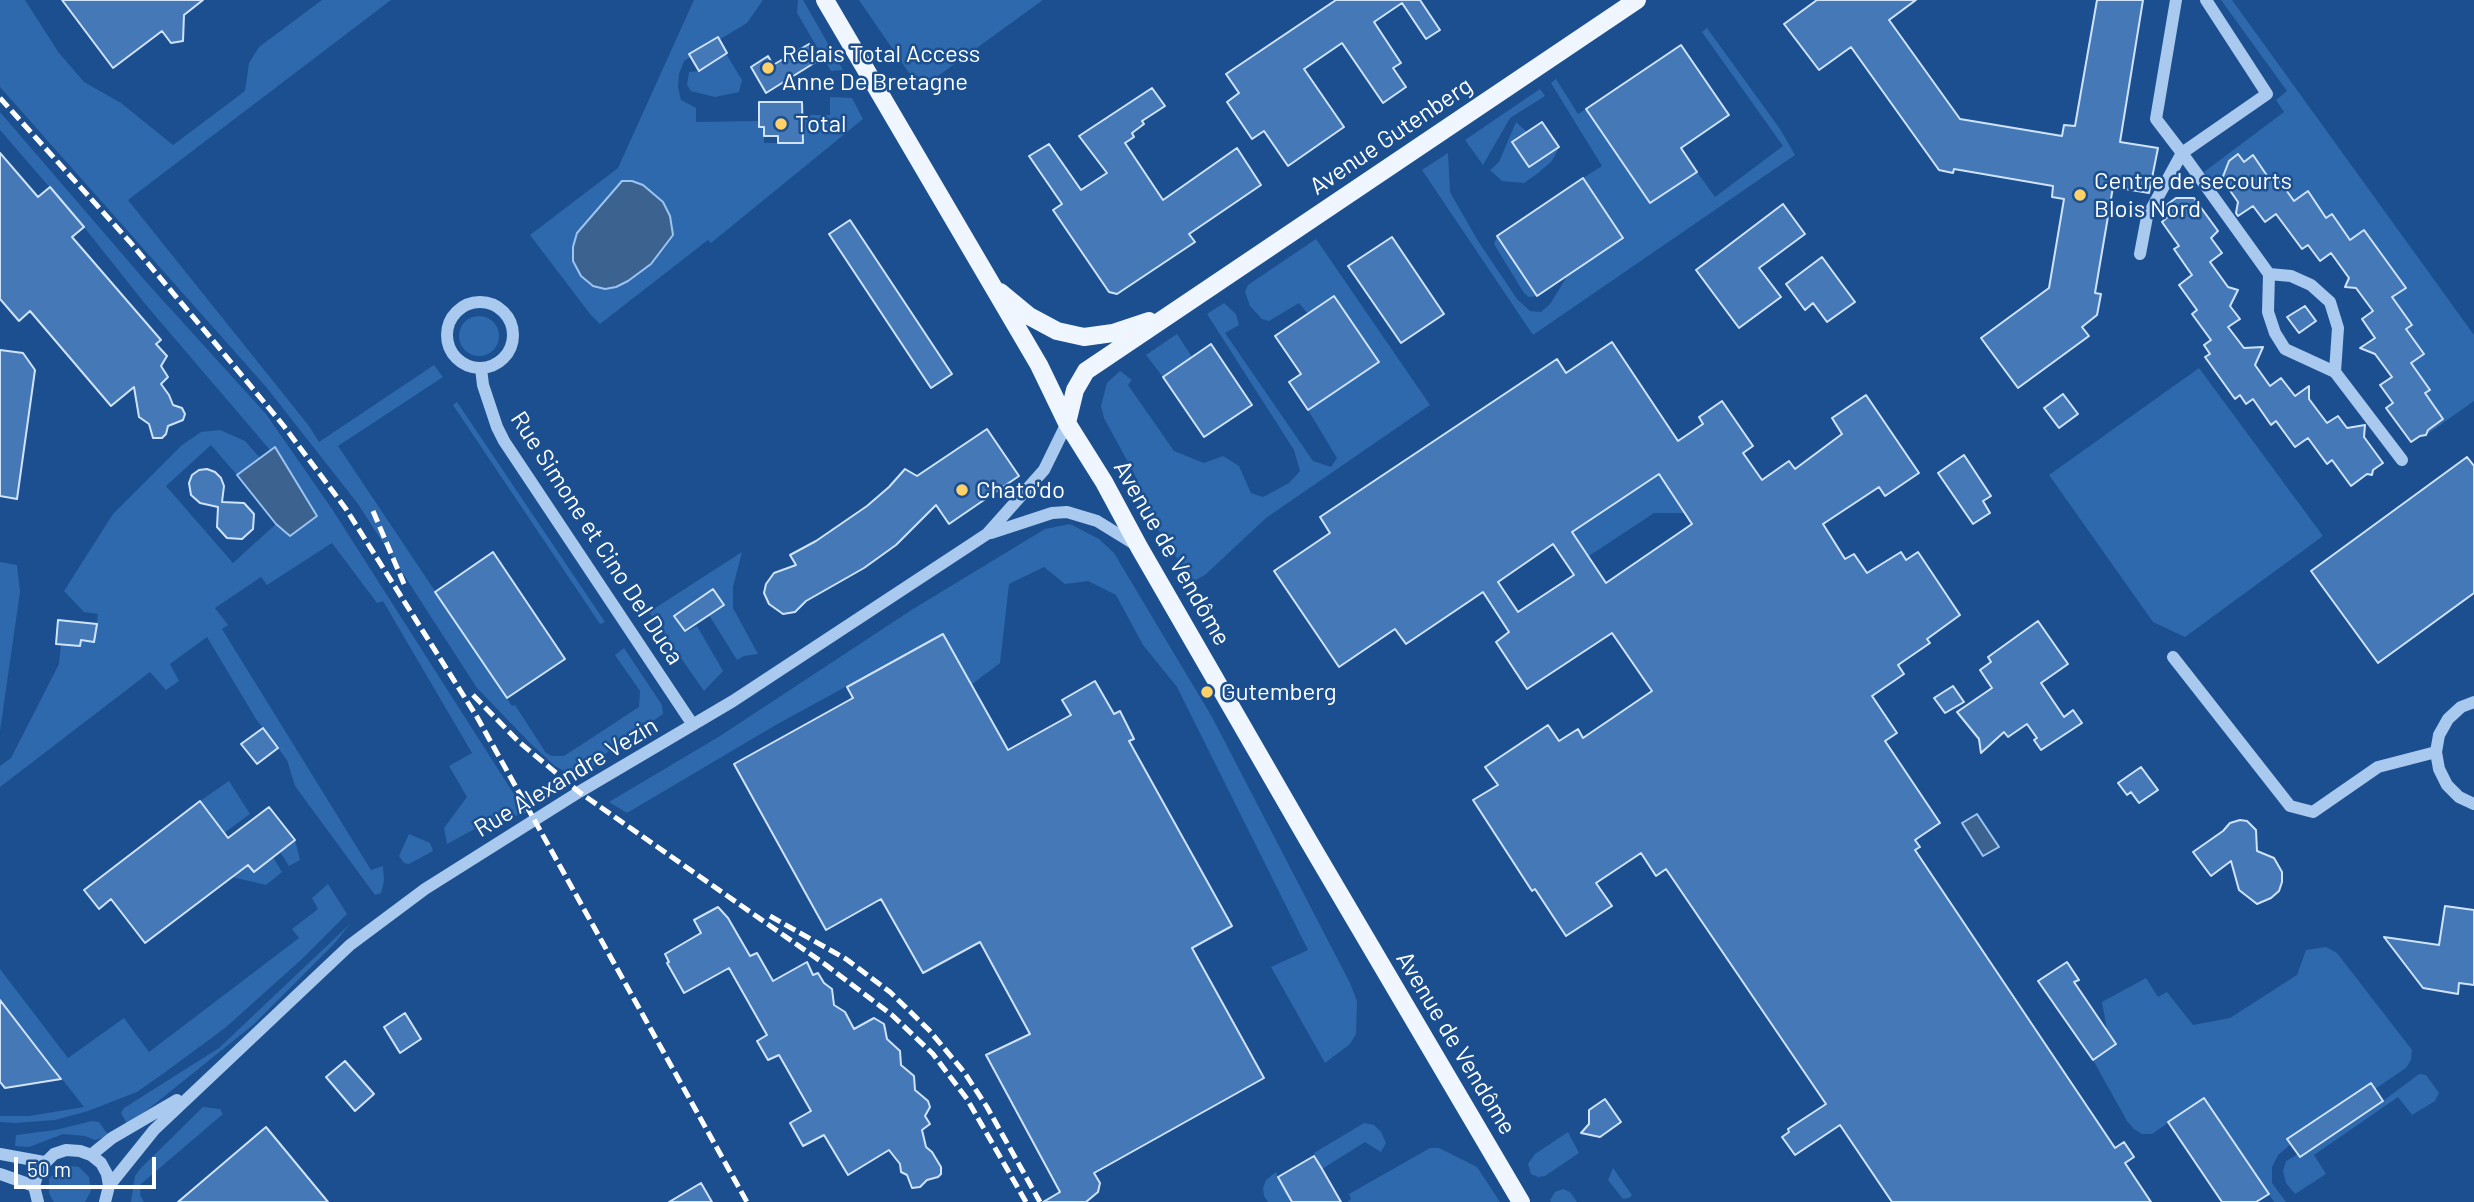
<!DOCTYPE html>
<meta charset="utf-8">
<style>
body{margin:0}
#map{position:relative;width:2474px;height:1202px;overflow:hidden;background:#1b4f8f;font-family:Barlow,sans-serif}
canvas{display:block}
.scale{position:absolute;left:14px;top:1157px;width:142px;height:32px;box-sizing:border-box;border:4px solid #fff;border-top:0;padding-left:9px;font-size:21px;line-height:24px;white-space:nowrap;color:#fff;-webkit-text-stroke:5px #1b4f8f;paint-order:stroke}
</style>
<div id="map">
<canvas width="2474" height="1202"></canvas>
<div class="scale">50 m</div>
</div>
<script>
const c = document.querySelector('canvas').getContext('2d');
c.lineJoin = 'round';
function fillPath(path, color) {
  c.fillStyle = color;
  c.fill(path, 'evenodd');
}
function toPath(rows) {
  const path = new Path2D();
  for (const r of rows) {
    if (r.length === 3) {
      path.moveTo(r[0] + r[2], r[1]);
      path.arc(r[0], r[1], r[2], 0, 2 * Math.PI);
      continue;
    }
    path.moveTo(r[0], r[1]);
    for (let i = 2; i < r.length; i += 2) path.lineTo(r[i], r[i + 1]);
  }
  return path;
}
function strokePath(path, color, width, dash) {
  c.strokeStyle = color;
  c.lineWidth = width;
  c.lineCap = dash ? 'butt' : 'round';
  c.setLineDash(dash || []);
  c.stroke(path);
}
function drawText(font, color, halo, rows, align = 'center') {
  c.font = font + ' Barlow,sans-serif';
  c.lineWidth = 5;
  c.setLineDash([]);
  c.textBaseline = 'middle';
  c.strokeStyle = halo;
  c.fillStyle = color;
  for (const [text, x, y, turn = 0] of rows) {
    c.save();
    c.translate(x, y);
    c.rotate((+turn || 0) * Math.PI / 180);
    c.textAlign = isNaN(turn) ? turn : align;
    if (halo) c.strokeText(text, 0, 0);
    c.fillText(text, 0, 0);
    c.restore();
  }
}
fillPath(toPath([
 [0,0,25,0,59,53,84,82,121,103,173,145,245,91,249,63,259,47,322,0,391,0,128,200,309,426,319,442,434,365,443,377,338,446,512,706,515,705,546,753,552,756,564,756,639,707,640,691,615,655,624,648,662,705,663,714,602,756,593,767,571,775,555,766,530,743,477,688,358,504,267,388,0,87],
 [694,0,763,0,747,23,684,61,679,74,678,87,681,100,696,108,696,122,759,121,759,127,764,127,764,143,802,143,802,115,830,115,830,97,852,98,863,119,711,243,708,240,600,324,590,314,530,235,618,168],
 [798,0,803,0,843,70,831,71,797,13],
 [859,0,1043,0,920,89],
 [2221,0,2232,0,2474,335,2474,401,2426,435,2425,393,2430,389,2419,374,2406,367,2406,329,2411,325,2387,301,2406,288,2364,230,2345,244,2343,230,2332,214,2326,218,2308,192,2289,205,2276,177,2270,180,2253,155,2244,162,2238,154,2229,161,2226,168,2229,172,2212,184,2204,172,2284,112,2276,100,2287,91],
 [1707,28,1780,129,1795,155,1533,335,1422,170,1448,153,1450,192,1478,241,1517,299,1530,311,1541,312,1550,304,1568,275,1622,238,1583,178,1602,166,1551,83,1556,79,1578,114,1586,109,1650,203,1697,172,1715,197,1783,146,1702,32],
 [725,52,742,80,739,92,715,97,691,91,687,85,689,72,699,71],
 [1540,89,1545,96,1510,118,1483,165,1465,140],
 [0,112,148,284,266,414,332,509,526,813,482,825,447,844,444,828,467,797,449,766,472,753,383,601,377,603,332,543,267,585,261,577,215,608,228,625,222,629,371,870,383,866,384,881,381,893,375,895,295,786,287,760,256,719,207,637,170,664,179,681,166,690,150,672,0,787,0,766,11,758,59,664,61,644,79,646,81,640,94,642,98,614,84,612,64,591,113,514,182,445,201,432,220,430,245,441,260,458,237,475,211,445,166,486,233,563,276,524,290,536,275,447,270,450,146,305,84,227,0,130],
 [1516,122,1527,132,1512,143,1529,167,1559,147,1552,161,1537,174,1524,183,1502,181,1490,170,1499,162],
 [1497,236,1537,296,1529,297,1524,293,1494,244],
 [1316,239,1430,405,1266,518,1205,575,1196,580,1190,578,1151,519,1135,475,1104,418,1101,406,1107,383,1120,371,1132,380,1128,385,1174,451,1204,463,1223,456,1239,466,1251,493,1263,497,1289,483,1300,471,1294,450,1207,314,1224,303,1236,314,1239,325,1225,333,1313,461,1331,467,1337,458,1308,410,1379,362,1334,296,1308,314,1299,303,1269,321,1262,319,1250,306,1245,292,1248,285],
 [479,336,20],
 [1177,334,1192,357,1163,377,1146,355],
 [2199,368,2323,536,2185,637,2153,622,2049,475],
 [457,402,605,622,600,624,453,405],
 [1659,474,1685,513,1654,513,1589,556,1572,532],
 [1070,524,1099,539,1114,553,1212,717,1350,983,1357,1001,1356,1034,1350,1044,1325,1063,1271,967,1308,950,1177,687,1143,645,1116,595,1088,581,1065,584,1044,567,1009,584,1000,663,971,685,942,634,774,726,627,813,609,802,720,736,913,609,1045,529],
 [742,552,733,587,733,608,758,654,744,656,737,660,709,615,724,605,713,589,675,615,686,632,697,626,723,671,704,691,649,612],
 [0,562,17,565,20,592,0,731],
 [229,781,250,814,224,833,200,801],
 [409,834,430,843,433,851,409,864,404,863,399,856],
 [295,840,300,860,289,866,280,852],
 [273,857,282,872,266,885,232,877,248,865,254,872],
 [328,884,347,914,302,959,225,1028,164,1073,137,1092,88,1111,55,1120,15,1123,0,1122,0,1116,29,1116,84,1107,0,1000,0,969,68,1058,124,1018,149,1052,299,938,292,929,318,909,312,898],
 [350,924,333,945,253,1025,151,1107,127,1124,121,1113,124,1108,219,1048],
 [2326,947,2337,953,2412,1050,2411,1060,2406,1068,2375,1089,2370,1083,2288,1138,2291,1144,2278,1155,2272,1167,2272,1183,2286,1202,2274,1202,2204,1098,2152,1134,2142,1134,2134,1129,2127,1121,2093,1060,2116,1044,2107,1030,2102,1002,2146,978,2158,997,2167,992,2193,1025,2230,1018,2297,975,2306,950],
 [2419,1074,2426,1075,2439,1093,2435,1101,2412,1115,2398,1097,2314,1155,2326,1174,2295,1194,2286,1183,2283,1171,2286,1161,2298,1154,2300,1157,2383,1101],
 [203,1107,220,1109,223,1114,141,1184,140,1195,144,1202,131,1202,135,1176,140,1169],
 [92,1121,99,1122,109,1136,95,1140,85,1136,63,1134,29,1147,15,1146,16,1135,55,1130],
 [1364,1123,1374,1125,1381,1132,1386,1143,1381,1152,1365,1142,1322,1169,1314,1153],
 [1568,1132,1579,1153,1545,1176,1538,1177,1531,1174,1528,1164,1535,1154],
 [1430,1148,1439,1148,1477,1167,1500,1202,1347,1202,1351,1199,1349,1194],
 [65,1165,79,1167,89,1177,91,1191,85,1202,54,1202,52,1199,49,1193,49,1179,59,1168],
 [1613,1168,1632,1195,1629,1198,1623,1199,1608,1180],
 [1276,1172,1278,1177,1292,1202,1268,1202,1264,1196,1263,1188,1266,1180],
 [1563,1189,1570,1192,1577,1202,1551,1202,1550,1200,1555,1192]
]), '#2e69ad');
const water = toPath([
 [622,181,632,181,643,185,663,202,670,216,673,235,651,264,628,281,616,287,605,289,593,286,581,276,573,261,573,247,577,233,622,181],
 [275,447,317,516,290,536,276,524,237,475,275,447],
 [1977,814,1999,847,1983,856,1962,823,1977,814]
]);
fillPath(water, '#3c6290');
strokePath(water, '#9cc4f0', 2);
const building = toPath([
 [62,0,203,0,184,15,183,41,171,43,162,31,113,68,62,0],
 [1336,0,1420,0,1440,30,1426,39,1402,3,1374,22,1401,63,1393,68,1406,87,1383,103,1342,43,1304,69,1344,127,1288,166,1264,131,1252,139,1227,102,1239,93,1226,74,1336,0],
 [1817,0,1916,0,1889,20,1960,119,2062,136,2064,125,2075,126,2097,0,2143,0,2120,142,2158,148,2149,193,2113,187,2095,293,2101,294,2097,315,2082,327,2089,336,2018,388,1981,338,2049,288,2064,199,2052,197,2053,186,1954,169,1953,173,1939,170,1851,47,1819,70,1784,24,1817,0],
 [718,37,727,53,699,71,689,54,718,37],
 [809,44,819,60,766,93,751,67,768,56,773,65,809,44],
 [1681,45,1729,115,1681,148,1697,172,1650,203,1586,109,1681,45],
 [1152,88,1165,106,1142,121,1144,124,1132,133,1134,137,1125,143,1163,200,1237,148,1261,185,1189,234,1195,242,1117,294,1109,292,1053,210,1062,204,1029,156,1049,144,1081,190,1107,173,1079,136,1152,88],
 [759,102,802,102,803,143,778,143,778,136,764,136,764,127,759,127,759,102],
 [1542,122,1559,147,1529,167,1512,142,1542,122],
 [0,153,38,197,50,187,84,227,72,237,161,340,156,344,167,356,161,366,168,377,161,384,169,395,173,405,182,408,185,414,183,420,168,426,166,434,162,438,153,438,149,424,139,417,134,387,111,406,30,311,19,321,0,299,0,153],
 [2238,154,2244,162,2253,155,2270,180,2276,176,2294,201,2308,191,2326,218,2332,214,2350,240,2364,230,2406,288,2392,297,2412,325,2406,329,2424,354,2411,363,2430,390,2425,393,2443,419,2428,430,2426,435,2420,436,2411,442,2386,408,2393,403,2380,385,2392,377,2375,354,2360,348,2375,338,2362,319,2373,311,2356,288,2345,287,2349,278,2331,253,2320,261,2308,245,2302,249,2276,214,2265,222,2253,206,2238,216,2236,213,2238,202,2222,179,2229,161,2238,154],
 [1583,178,1623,238,1537,296,1497,236,1583,178],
 [2176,198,2194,198,2218,231,2211,238,2222,253,2210,262,2228,287,2238,290,2230,306,2240,319,2228,327,2244,348,2263,347,2255,365,2270,386,2281,378,2295,396,2309,386,2309,399,2327,423,2338,416,2347,428,2365,425,2364,437,2383,463,2373,470,2372,475,2367,474,2351,486,2332,460,2327,464,2308,438,2295,447,2276,421,2271,425,2253,399,2246,404,2240,395,2235,399,2205,357,2210,354,2204,345,2211,340,2192,314,2197,310,2179,285,2192,275,2174,249,2179,246,2162,222,2171,214,2165,206,2176,198],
 [1783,204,1805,234,1759,268,1781,297,1739,328,1696,270,1783,204],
 [850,220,952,374,931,388,829,234,850,220],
 [1392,237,1444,314,1401,343,1348,266,1392,237],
 [1822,257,1855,302,1827,322,1813,303,1805,310,1786,284,1822,257],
 [1334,296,1379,362,1308,410,1289,382,1301,374,1275,336,1334,296],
 [2305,306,2316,321,2299,333,2287,317,2305,306],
 [1612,342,1678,441,1703,424,1699,417,1722,401,1753,446,1743,453,1762,480,1789,461,1795,469,1842,434,1832,418,1866,395,1919,473,1885,496,1879,487,1823,524,1845,559,1854,554,1867,573,1901,552,1906,560,1918,552,1960,615,1927,639,1930,643,1898,665,1904,674,1872,696,1897,733,1885,741,1940,823,1915,840,1920,847,1915,850,2115,1148,2124,1142,2134,1157,2125,1163,2151,1202,1892,1202,1840,1125,1795,1155,1782,1137,1789,1132,1788,1129,1826,1104,1666,869,1656,876,1641,853,1596,883,1612,906,1566,936,1535,889,1532,891,1473,800,1498,785,1485,767,1548,725,1559,741,1578,729,1583,738,1652,691,1612,633,1527,689,1496,642,1509,632,1483,592,1406,644,1395,629,1339,667,1274,571,1330,533,1320,517,1557,359,1566,373,1612,342],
 [1659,474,1692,524,1606,583,1572,532,1659,474],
 [1553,544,1574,575,1518,612,1498,582,1553,544],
 [1211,344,1252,405,1204,437,1163,377,1211,344],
 [0,350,23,353,35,370,17,499,0,496,0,350],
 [2063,394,2078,414,2059,428,2044,408,2063,394],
 [987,429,1019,476,949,524,936,505,896,545,864,568,806,601,795,612,783,614,769,604,764,593,766,584,774,573,796,565,790,555,816,541,867,506,889,487,905,469,917,476,987,429],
 [1964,455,1991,496,1983,501,1990,513,1973,524,1938,473,1964,455],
 [2467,457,2474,466,2474,593,2378,663,2311,571,2467,457],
 [207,469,215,472,221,478,224,486,222,502,244,503,254,514,253,529,242,539,227,538,217,527,218,507,200,503,191,495,189,483,192,475,199,470,207,469],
 [493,552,565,659,507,698,435,592,493,552],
 [713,589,724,605,685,631,674,616,713,589],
 [58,620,97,624,94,642,81,640,80,646,56,644,58,620],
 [2038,621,2068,664,2041,683,2064,717,2073,710,2082,723,2041,750,2034,740,2037,738,2027,724,2008,737,2004,732,1981,753,1979,739,1957,712,1992,688,1980,670,1991,662,1988,657,2038,621],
 [943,634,1008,750,1071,715,1062,700,1095,681,1114,714,1120,711,1134,739,1129,741,1232,926,1192,948,1264,1078,1094,1173,1100,1183,1098,1192,1086,1202,1043,1202,1060,1192,986,1055,1030,1034,980,942,923,973,881,899,826,930,734,764,853,698,847,687,943,634],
 [1953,686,1964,702,1945,713,1934,698,1953,686],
 [263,728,278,748,257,764,241,744,263,728],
 [2141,767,2158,790,2139,803,2131,792,2127,795,2118,783,2141,767],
 [200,801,228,838,269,807,295,840,254,872,248,865,145,943,111,899,99,909,84,890,200,801],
 [2240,820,2247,821,2256,830,2257,851,2274,858,2282,872,2282,882,2279,891,2271,898,2257,904,2239,890,2231,861,2211,876,2193,852,2223,831,2230,823,2240,820],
 [2445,906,2474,910,2474,985,2459,983,2458,994,2423,988,2384,937,2439,945,2445,906],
 [718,907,728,918,750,956,757,953,773,981,807,962,813,975,818,973,824,983,832,989,834,1005,845,1012,854,1029,874,1018,884,1024,887,1039,900,1051,901,1065,914,1076,915,1090,928,1101,930,1107,925,1116,930,1124,922,1130,926,1147,932,1152,941,1167,941,1174,938,1177,927,1180,920,1187,912,1188,907,1175,901,1172,900,1164,889,1150,848,1175,824,1135,803,1146,790,1123,811,1111,779,1055,768,1060,757,1041,767,1035,729,968,684,993,667,963,669,962,665,954,701,933,694,920,718,907],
 [2067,962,2079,980,2074,982,2116,1044,2093,1060,2038,981,2067,962],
 [0,1000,53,1069,61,1079,5,1088,0,1082,0,1000],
 [405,1013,421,1039,400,1053,384,1027,405,1013],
 [345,1061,374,1094,355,1111,326,1077,345,1061],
 [2371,1083,2383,1101,2300,1157,2287,1139,2371,1083],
 [2204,1098,2269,1194,2256,1202,2222,1202,2168,1122,2204,1098],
 [1605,1099,1621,1122,1600,1137,1581,1133,1589,1124,1589,1110,1605,1099],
 [266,1127,328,1202,178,1202,266,1127],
 [1314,1156,1322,1169,1341,1202,1292,1202,1278,1177,1314,1156],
 [701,1183,712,1202,669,1202,701,1183]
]);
fillPath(building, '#4478b7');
strokePath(building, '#cfe3fa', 2);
strokePath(toPath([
 [2176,0,2156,119,2182,153,2267,94,2206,0],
 [2140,254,2147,217,2182,153,2269,274,2268,312,2275,333,2285,349,2335,372,2338,328,2330,302,2311,285,2291,276,2269,274],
 [480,335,33],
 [481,368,483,385,497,427,504,441,693,725],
 [2335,372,2402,460],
 [991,533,1052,513,1067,512,1097,521,1136,545],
 [2173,657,2290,806,2313,812,2378,767,2436,752],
 [2474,702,2461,707,2448,719,2439,735,2436,752,2439,769,2447,785,2459,797,2474,804],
 [0,1154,44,1162],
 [91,1155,112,1138,177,1100],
 [0,1174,34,1186],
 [109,1186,154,1130,350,945,425,889,579,792,733,701,987,534,1044,470,1067,423],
 [38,1202,34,1186,39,1169,54,1154,66,1150,80,1151,91,1155,101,1163,107,1174,109,1186,105,1202]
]), '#a9c9ee', 12);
strokePath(toPath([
 [825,0,1039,365,1067,423,1104,482,1139,547,1308,840,1521,1202],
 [1000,292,1029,316,1057,331,1084,337,1113,333,1149,321],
 [1067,423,1075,390,1086,371,1637,0]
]), '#f0f6ff', 18);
strokePath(toPath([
 [0,98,130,242,210,337,283,425,346,509,477,717,747,1202],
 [373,511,404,584],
 [473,695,519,742,579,792,826,965,892,1015,933,1054,967,1099,1026,1202],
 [770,916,846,959,890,992,929,1030,964,1072,987,1107,1040,1202]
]), '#fff', 5, [12, 5]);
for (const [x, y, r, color] of [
 [768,68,7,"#ffd166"],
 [781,124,7,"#ffd166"],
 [2080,195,7,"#ffd166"],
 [962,490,7,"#ffd166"],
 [1207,692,7,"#ffd166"]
]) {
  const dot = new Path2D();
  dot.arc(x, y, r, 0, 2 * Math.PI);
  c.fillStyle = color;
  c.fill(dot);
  strokePath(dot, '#1b4f8f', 2.5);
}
drawText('24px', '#fff', '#1b4f8f', [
 ["Relais Total Access",782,54],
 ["Anne De Bretagne",782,82],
 ["Total",795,124],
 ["Centre de secourts",2094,181],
 ["Blois Nord",2094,209],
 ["Chato'do",976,490],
 ["Gutemberg",1221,692]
], 'left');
drawText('24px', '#fff', '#1b4f8f', [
 ["Avenue Gutenberg",1391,136,-34],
 ["Rue Simone et Cino Del Duca",597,538,57],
 ["Avenue de Vendôme",1172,553,60],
 ["Rue Alexandre Vezin",566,777,-31],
 ["Avenue de Vendôme",1456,1043,59]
]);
</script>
